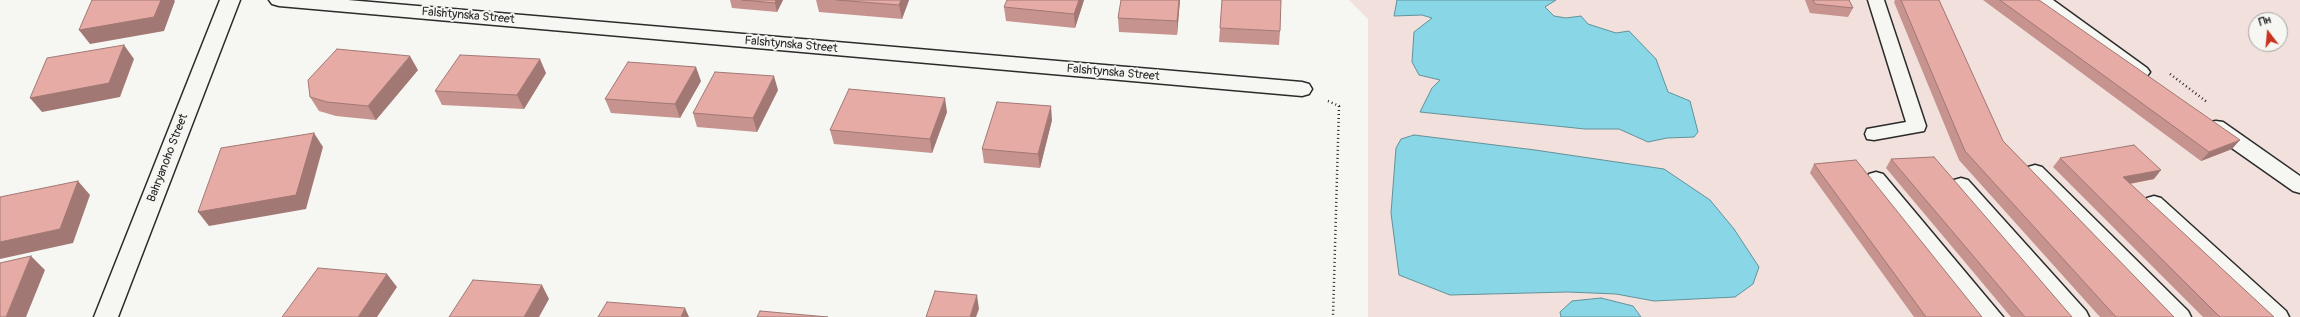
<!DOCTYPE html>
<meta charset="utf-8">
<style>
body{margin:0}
#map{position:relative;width:2300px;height:317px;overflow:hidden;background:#f6f6f2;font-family:Pangolin,sans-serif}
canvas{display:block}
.north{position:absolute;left:2248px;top:12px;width:40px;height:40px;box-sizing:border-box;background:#f6f6f2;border:1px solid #a5a5a2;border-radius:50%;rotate:344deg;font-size:11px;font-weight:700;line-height:16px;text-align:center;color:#2b2b2b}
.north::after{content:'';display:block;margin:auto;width:14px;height:18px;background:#c8321e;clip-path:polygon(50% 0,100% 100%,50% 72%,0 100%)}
</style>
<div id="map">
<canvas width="2300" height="317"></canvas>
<div class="north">Пн</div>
</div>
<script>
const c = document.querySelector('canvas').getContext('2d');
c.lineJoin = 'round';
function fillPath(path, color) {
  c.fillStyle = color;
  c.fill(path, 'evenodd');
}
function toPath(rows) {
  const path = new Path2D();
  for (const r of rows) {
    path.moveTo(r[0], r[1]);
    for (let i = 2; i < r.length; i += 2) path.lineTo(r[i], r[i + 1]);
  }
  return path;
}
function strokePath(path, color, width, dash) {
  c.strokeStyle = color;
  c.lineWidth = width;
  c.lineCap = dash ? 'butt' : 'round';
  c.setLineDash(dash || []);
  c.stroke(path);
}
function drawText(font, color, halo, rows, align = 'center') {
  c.font = font + ' Pangolin,sans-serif';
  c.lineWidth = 4;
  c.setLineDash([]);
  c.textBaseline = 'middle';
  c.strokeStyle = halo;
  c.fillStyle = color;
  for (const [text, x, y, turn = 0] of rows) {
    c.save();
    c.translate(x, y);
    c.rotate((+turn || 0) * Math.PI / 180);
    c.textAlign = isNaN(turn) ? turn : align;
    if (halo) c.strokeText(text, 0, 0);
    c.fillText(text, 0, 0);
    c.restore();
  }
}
fillPath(toPath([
 [1349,0,2300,0,2300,317,1368,317,1368,19],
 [2256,20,2280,20,2280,44,2256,44]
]), '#f1e0db');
const water = toPath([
 [1397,0,1556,0,1545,7,1554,16,1566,18,1581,16,1588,24,1616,33,1629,31,1656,59,1668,92,1690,101,1698,132,1694,137,1667,138,1648,142,1619,129,1585,129,1420,112,1432,88,1440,80,1419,75,1412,62,1414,32,1432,18,1422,15,1394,16,1397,0],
 [1414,135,1535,150,1664,169,1710,200,1734,229,1759,267,1753,284,1735,297,1654,301,1616,294,1568,292,1450,295,1399,275,1391,213,1396,148,1401,139,1414,135],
 [1601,298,1633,306,1641,317,1561,317,1560,312,1572,301,1601,298]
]);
fillPath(water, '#89d7e6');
strokePath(water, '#63929b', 1);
const service = toPath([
 [1868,0,1884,0,1926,126,1924,131,1874,140,1867,139,1865,134,1867,129,1906,122,1868,0],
 [2034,0,2053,0,2147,68,2150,72,2147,76,2141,78,2135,76,2034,0],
 [2216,121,2223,122,2300,176,2300,193,2293,191,2209,132,2207,127,2209,122,2216,121],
 [2035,165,2042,167,2188,311,2191,317,2166,317,2028,177,2025,172,2028,167,2035,165],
 [1876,172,1883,174,2003,317,1979,317,1869,184,1866,179,1869,174,1876,172],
 [1961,178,1968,180,2086,311,2089,317,2065,317,1954,190,1951,185,1954,180,1961,178],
 [2154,196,2161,198,2286,311,2289,317,2264,317,2147,208,2144,203,2147,198,2154,196]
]);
const minor = toPath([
 [220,0,240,0,118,317,94,317,220,0],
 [269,0,348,0,1302,82,1309,84,1312,89,1309,94,1302,96,279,6,272,4,269,0]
]);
strokePath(service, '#2b2b2b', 3);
strokePath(minor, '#2b2b2b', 3);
strokePath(toPath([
 [2170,74,2207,102],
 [1328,101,1339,106,1333,317]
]), '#2b2b2b', 2.5, [1, 3]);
fillPath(service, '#f6f6f2');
fillPath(minor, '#f6f6f2');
fillPath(toPath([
 [730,0,783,0,777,12,732,8],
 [816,0,909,0,902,19,819,12],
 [1084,0,1075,28,1006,21,1004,7],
 [1180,0,1177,35,1119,32,1118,18],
 [1805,0,1849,0,1853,8,1848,17,1810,13],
 [1895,0,1939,0,2003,141,2174,317,2100,317,1959,160,1894,2],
 [1983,0,2039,0,2232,149,2201,161],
 [1220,28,1280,31,1279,45,1219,42],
 [418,70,376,120,336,116,319,111,310,97],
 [546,73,524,109,442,105,435,91],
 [701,81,680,118,611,113,605,99],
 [778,90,757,132,697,127,693,113],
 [947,112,932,153,834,144,830,130],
 [1052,120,1040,168,984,163,982,149],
 [2060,158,2154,179,2130,184,2274,317,2203,317,2053,167],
 [1891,159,2072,317,2011,317,1886,168],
 [1814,164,1982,317,1914,317,1810,173]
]), '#c6938e');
fillPath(toPath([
 [161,0,174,0,175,1,164,31,90,44,79,30],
 [776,0,783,0,777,12,775,3],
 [901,0,909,0,902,19,899,5],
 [1079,0,1084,0,1075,28,1074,14],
 [1179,0,1180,0,1177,35,1177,21],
 [124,45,134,59,120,97,42,112,30,98],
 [410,56,418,70,376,120,368,106],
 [540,59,546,73,524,109,517,95],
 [696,67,701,81,680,118,675,104],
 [774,76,778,90,757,132,753,118],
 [945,98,947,112,932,153,930,139],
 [1051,106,1052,120,1040,168,1038,154],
 [314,133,323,147,306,209,209,226,198,212],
 [2240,140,2232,149,2201,161,2209,152],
 [2161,170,2154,179,2116,186,2123,177],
 [78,181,90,195,73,243,0,259,0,242],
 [31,256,45,270,26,317,6,317],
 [387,274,397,287,377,317,358,317],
 [542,285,549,299,539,317,524,317],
 [977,295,979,309,976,317,970,317],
 [685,308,689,317,681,317]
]), '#a17874');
const building = toPath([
 [92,0,161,0,154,17,79,30,92,0],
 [742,0,776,0,775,3,742,0],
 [837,0,901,0,899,5,837,0],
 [1007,0,1079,0,1074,14,1004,7,1007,0],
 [1121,0,1179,0,1177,21,1118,18,1121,0],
 [1222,0,1281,0,1280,31,1220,28,1222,0],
 [1813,0,1849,0,1853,8,1815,4,1813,0],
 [1901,0,1939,0,2003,141,2174,317,2116,317,1965,151,1901,0],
 [2000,0,2039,0,2240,140,2209,152,2000,0],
 [124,45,109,83,30,98,47,58,124,45],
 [337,49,410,56,368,106,327,102,310,97,308,80,337,49],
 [460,55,540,59,517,95,435,91,460,55],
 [628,62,696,67,675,104,605,99,628,62],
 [715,72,774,76,753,118,693,113,715,72],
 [849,89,945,98,930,139,830,130,849,89],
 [997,102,1051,106,1038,154,982,149,997,102],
 [314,133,296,195,198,212,221,148,314,133],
 [2134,145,2161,170,2123,177,2274,317,2220,317,2060,158,2134,145],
 [1934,157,2072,317,2025,317,1891,159,1934,157],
 [1856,160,1982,317,1926,317,1814,164,1856,160],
 [78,181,60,229,0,242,0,197,78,181],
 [31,256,6,317,0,317,0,263,31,256],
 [318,268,387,274,358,317,282,317,318,268],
 [473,280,542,285,524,317,449,317,473,280],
 [935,291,977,295,970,317,926,317,935,291],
 [607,302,685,308,681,317,598,317,607,302],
 [760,311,828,317,757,317,760,311]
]);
fillPath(building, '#e6aba5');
strokePath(building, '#a17874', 1);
drawText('12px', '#2b2b2b', '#f6f6f2', [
 ["Falshtynska Street",468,16,5],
 ["Falshtynska Street",791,45,5],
 ["Falshtynska Street",1113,73,5],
 ["Bahryanoho Street",168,158,-69]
]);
</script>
